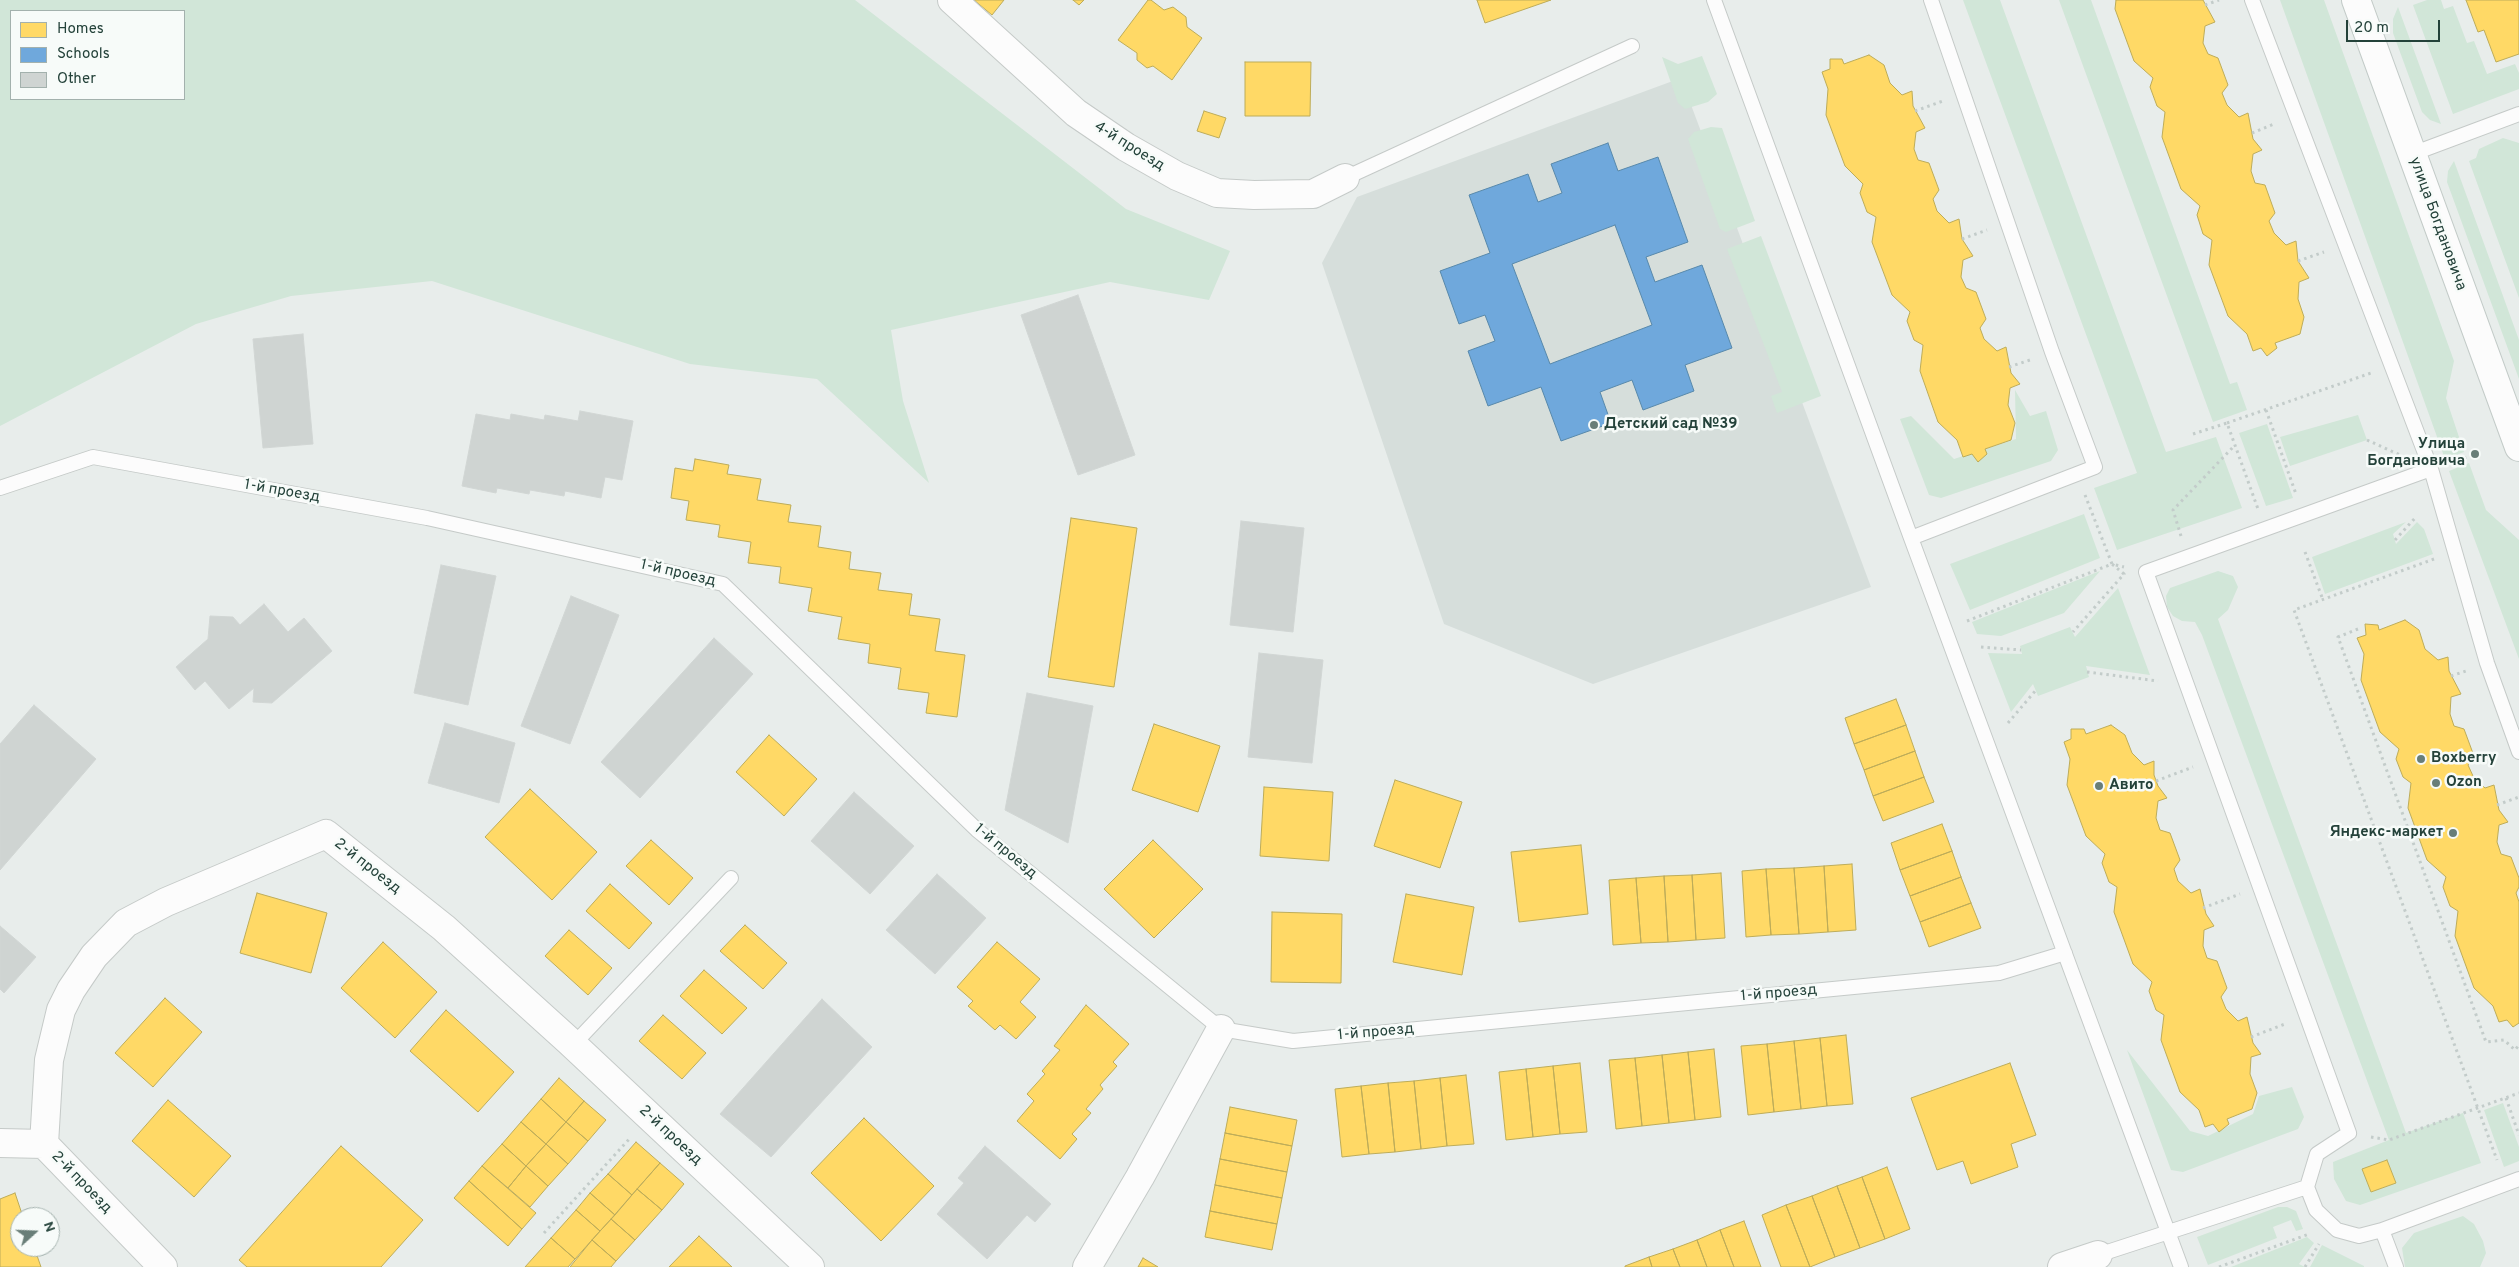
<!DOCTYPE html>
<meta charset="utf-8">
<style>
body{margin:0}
#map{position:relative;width:2519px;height:1267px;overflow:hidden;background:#e8edeb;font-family:Overpass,sans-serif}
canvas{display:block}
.legend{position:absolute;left:10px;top:10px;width:175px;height:90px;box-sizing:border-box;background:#f7fbf9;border:1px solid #a3b1ad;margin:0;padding:6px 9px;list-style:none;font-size:15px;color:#24423a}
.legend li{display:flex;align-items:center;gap:10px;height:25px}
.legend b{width:25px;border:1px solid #a3b1ad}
.north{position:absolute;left:10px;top:1207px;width:50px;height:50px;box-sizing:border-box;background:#f7fbf9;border:1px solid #a3b1ad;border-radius:50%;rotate:70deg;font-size:14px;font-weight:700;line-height:20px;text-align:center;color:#24423a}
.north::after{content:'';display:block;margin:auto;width:18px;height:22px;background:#697e78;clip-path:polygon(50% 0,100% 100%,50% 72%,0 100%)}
.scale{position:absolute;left:2346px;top:20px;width:94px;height:22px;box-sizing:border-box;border:2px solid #24423a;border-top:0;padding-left:6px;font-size:15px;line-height:18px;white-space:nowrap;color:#24423a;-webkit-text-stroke:4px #f7fbf9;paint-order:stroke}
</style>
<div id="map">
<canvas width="2519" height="1267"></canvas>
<ul class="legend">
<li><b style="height:14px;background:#ffd966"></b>Homes</li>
<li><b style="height:14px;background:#6fa8dc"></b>Schools</li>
<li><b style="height:14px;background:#cfd4d2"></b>Other</li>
</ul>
<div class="north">N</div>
<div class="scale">20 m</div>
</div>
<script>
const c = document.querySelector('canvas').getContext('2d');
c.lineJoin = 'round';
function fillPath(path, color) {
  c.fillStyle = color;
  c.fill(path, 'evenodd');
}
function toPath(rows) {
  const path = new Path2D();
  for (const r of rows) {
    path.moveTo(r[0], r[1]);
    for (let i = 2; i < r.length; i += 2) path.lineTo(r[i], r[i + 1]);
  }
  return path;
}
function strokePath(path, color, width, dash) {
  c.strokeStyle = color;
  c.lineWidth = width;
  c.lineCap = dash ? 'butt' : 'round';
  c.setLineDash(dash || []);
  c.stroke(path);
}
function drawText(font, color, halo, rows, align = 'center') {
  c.font = font + ' Overpass,sans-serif';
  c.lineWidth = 5;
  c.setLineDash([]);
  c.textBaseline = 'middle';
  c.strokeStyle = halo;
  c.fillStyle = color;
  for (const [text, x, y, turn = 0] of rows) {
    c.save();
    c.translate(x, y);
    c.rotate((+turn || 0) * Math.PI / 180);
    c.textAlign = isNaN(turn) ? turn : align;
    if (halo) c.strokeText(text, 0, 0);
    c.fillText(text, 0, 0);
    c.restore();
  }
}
fillPath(toPath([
 [1681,78,1871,587,1593,684,1444,624,1322,263,1357,197]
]), '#d6dedb');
fillPath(toPath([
 [0,0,855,0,1126,209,1230,251,1209,300,1110,282,891,330,903,401,929,483,817,379,690,364,432,281,291,296,196,324,0,426],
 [11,11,184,11,184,99,11,99],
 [1963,0,2000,0,2166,452,2216,437,2242,508,2117,550,2094,488,2137,473],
 [2059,0,2091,0,2230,384,2237,382,2247,410,2213,422],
 [2280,0,2324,0,2454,361,2446,398,2464,452,2445,459],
 [2427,0,2441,0,2444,9,2453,6,2467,43,2474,41,2487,74,2515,64,2519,73,2519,89,2453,114,2413,5],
 [2398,7,2441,124,2430,120,2422,112,2393,33,2393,19],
 [1702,56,1717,94,1708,102,1685,109,1678,103,1662,57,1678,64],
 [1711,127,1722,128,1755,221,1726,232,1720,229,1688,139,1694,132],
 [2503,138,2519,143,2519,298,2469,161,2476,158,2479,149],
 [2454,161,2519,340,2519,379,2447,182,2448,171],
 [1761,236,1821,396,1777,413,1771,396,1782,392,1727,249],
 [2015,390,2030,416,2046,411,2058,450,2051,461,1941,498,1929,495,1900,419,1911,416,1954,459,2016,439],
 [2358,415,2367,440,2290,466,2280,437],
 [2267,424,2293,498,2266,506,2239,433],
 [2469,463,2486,510,2519,540,2519,659,2449,471],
 [2084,514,2100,558,1970,610,1950,564],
 [2406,522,2393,534,2396,544,2417,522,2424,529,2433,554,2325,594,2312,557],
 [2100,571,2064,613,2001,636,1977,634,1972,622],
 [2218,571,2233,576,2238,587,2228,610,2218,619,2406,1133,2463,1113,2481,1163,2360,1205,2346,1201,2334,1179,2333,1162,2389,1140,2202,635,2195,622,2182,621,2173,616,2167,607,2166,596,2170,588],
 [2387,1160,2396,1183,2371,1192,2363,1170],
 [2118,588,2150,675,2086,666,2089,677,2038,696,2033,684,2011,712,1988,653,2022,654,2020,646,2070,627,2075,637],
 [2127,1050,2190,1131,2208,1136,2253,1114,2259,1096,2292,1087,2304,1117,2298,1129,2183,1172,2171,1170],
 [2503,1103,2519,1147,2519,1161,2504,1167,2484,1110],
 [2278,1207,2287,1207,2296,1211,2303,1229,2296,1231,2291,1220,2273,1227,2277,1238,2208,1265,2197,1237],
 [2463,1216,2474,1224,2483,1241,2486,1253,2480,1267,2405,1267,2402,1248,2414,1233],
 [2307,1237,2314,1243,2299,1264,2305,1267,2231,1267],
 [2322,1245,2364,1266,2364,1267,2310,1267]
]), '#d1e6d8');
const homes = toPath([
 [974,0,1004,0,992,15,974,0],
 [1073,0,1084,0,1079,5,1073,0],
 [1148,0,1151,0,1164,10,1173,7,1186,17,1187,27,1202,38,1172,80,1153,66,1147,68,1137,60,1137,53,1118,40,1148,0],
 [1477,0,1551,0,1485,23,1477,0],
 [2116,0,2203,0,2215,22,2205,26,2203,43,2208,54,2218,58,2228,85,2222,93,2227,105,2239,117,2248,113,2253,139,2262,150,2253,154,2251,171,2255,183,2265,185,2275,213,2269,221,2274,233,2286,245,2296,241,2298,261,2309,278,2299,282,2298,299,2304,317,2300,334,2275,343,2277,348,2267,356,2261,348,2253,351,2247,334,2228,316,2209,265,2212,240,2203,234,2197,215,2200,206,2181,189,2162,137,2165,112,2157,106,2150,87,2153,78,2134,61,2115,9,2116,0],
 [2466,0,2519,0,2519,54,2496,62,2484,30,2478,32,2466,0],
 [1869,55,1884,65,1890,83,1902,95,1912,91,1913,106,1925,128,1916,132,1914,149,1918,160,1929,163,1939,190,1933,199,1937,211,1949,223,1959,219,1962,239,1973,256,1963,260,1961,277,1966,288,1976,292,1986,319,1980,328,1984,339,1997,351,2006,347,2011,373,2020,384,2010,388,2008,405,2015,423,2011,440,1985,449,1987,454,1978,462,1972,454,1963,457,1957,440,1938,422,1920,371,1923,345,1914,340,1907,321,1910,312,1892,295,1872,242,1876,217,1867,212,1860,193,1863,184,1845,166,1826,115,1828,89,1822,72,1830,69,1830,59,1842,59,1844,64,1869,55],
 [1245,62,1311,62,1310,116,1245,116,1245,62],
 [1204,111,1226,118,1219,138,1197,131,1204,111],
 [695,459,729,465,727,474,761,479,757,500,791,505,788,522,821,526,818,547,851,552,849,569,881,573,878,590,912,594,909,615,940,619,935,651,965,655,957,717,926,713,929,693,898,689,901,668,868,663,870,644,838,639,842,617,808,611,812,588,779,583,781,567,748,563,751,542,718,537,720,525,686,520,689,501,671,498,675,468,693,471,695,459],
 [1071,518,1137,528,1114,687,1048,677,1071,518],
 [2405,620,2419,630,2425,649,2438,660,2448,657,2449,671,2461,694,2451,697,2450,714,2454,726,2464,729,2474,756,2468,765,2473,776,2485,788,2494,785,2499,810,2508,822,2499,825,2497,842,2501,854,2511,857,2519,878,2519,887,2516,893,2519,902,2519,1023,2513,1027,2507,1020,2499,1022,2493,1006,2474,988,2455,936,2458,911,2450,906,2443,887,2446,877,2427,860,2408,808,2411,783,2403,777,2396,759,2399,749,2380,732,2361,680,2364,654,2357,638,2366,635,2365,624,2378,625,2379,630,2405,620],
 [1896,699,1906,725,1854,744,1845,718,1896,699],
 [1154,724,1220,746,1198,812,1132,790,1154,724],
 [1906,725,1915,751,1864,770,1854,744,1906,725],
 [2111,725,2125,735,2132,753,2144,765,2154,761,2154,775,2158,786,2167,798,2158,801,2156,818,2160,830,2170,833,2180,860,2174,869,2178,881,2191,893,2200,889,2206,914,2214,926,2204,930,2203,946,2207,958,2217,961,2227,988,2221,997,2226,1009,2238,1021,2247,1017,2253,1043,2261,1054,2251,1057,2250,1074,2257,1093,2252,1109,2227,1119,2229,1124,2219,1132,2213,1124,2205,1127,2199,1110,2180,1092,2161,1040,2164,1015,2156,1010,2149,991,2152,982,2133,964,2114,912,2117,887,2109,882,2102,863,2105,854,2086,836,2067,785,2070,759,2064,742,2071,739,2071,729,2084,729,2086,734,2111,725],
 [769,735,817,779,784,816,736,772,769,735],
 [1915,751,1924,777,1873,796,1864,770,1915,751],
 [1924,777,1934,802,1883,821,1873,796,1924,777],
 [1395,780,1462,802,1440,868,1374,846,1395,780],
 [1264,787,1333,792,1329,861,1260,856,1264,787],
 [530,789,597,852,552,900,485,837,530,789],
 [1942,824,1952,851,1900,870,1891,843,1942,824],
 [651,840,693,878,669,905,626,866,651,840],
 [1153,840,1203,889,1154,938,1104,889,1153,840],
 [1581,845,1588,914,1519,922,1511,852,1581,845],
 [1952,851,1961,877,1910,896,1900,870,1952,851],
 [1852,864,1856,930,1828,932,1824,866,1852,864],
 [1824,866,1828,932,1799,934,1794,868,1824,866],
 [1794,868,1799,934,1771,935,1766,869,1794,868],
 [1766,869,1771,935,1746,937,1742,871,1766,869],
 [1721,873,1725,938,1696,940,1692,875,1721,873],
 [1692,875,1696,940,1668,942,1664,876,1692,875],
 [1664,876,1668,942,1641,943,1636,878,1664,876],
 [1961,877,1971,903,1920,922,1910,896,1961,877],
 [1636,878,1641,943,1613,945,1609,880,1636,878],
 [610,884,652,923,629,949,586,911,610,884],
 [257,893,327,913,311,973,240,953,257,893],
 [1406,894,1474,907,1462,975,1393,962,1406,894],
 [1971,903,1981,928,1929,947,1920,922,1971,903],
 [1272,912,1342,914,1341,983,1271,982,1272,912],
 [745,925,787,963,763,989,720,951,745,925],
 [569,930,612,968,588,995,545,956,569,930],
 [383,942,437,992,395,1038,341,988,383,942],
 [997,942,1040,979,1020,1002,1036,1017,1016,1039,1000,1025,995,1030,968,1006,973,1001,957,987,997,942],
 [704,970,747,1008,722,1034,680,996,704,970],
 [165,998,202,1032,153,1087,115,1053,165,998],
 [1086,1005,1129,1044,1113,1062,1117,1066,1100,1085,1103,1089,1086,1109,1091,1113,1072,1134,1077,1139,1060,1159,1017,1121,1034,1101,1027,1094,1045,1074,1042,1071,1060,1050,1054,1046,1086,1005],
 [446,1010,514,1072,478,1112,410,1051,446,1010],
 [663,1015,706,1053,682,1079,639,1041,663,1015],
 [1846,1035,1853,1104,1827,1106,1820,1038,1846,1035],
 [1820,1038,1827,1106,1801,1109,1794,1041,1820,1038],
 [1794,1041,1801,1109,1774,1112,1767,1044,1794,1041],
 [1767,1044,1774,1112,1748,1115,1741,1046,1767,1044],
 [1714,1049,1721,1117,1695,1120,1688,1052,1714,1049],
 [1688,1052,1695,1120,1669,1123,1662,1055,1688,1052],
 [1662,1055,1669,1123,1642,1126,1635,1058,1662,1055],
 [1635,1058,1642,1126,1616,1129,1609,1060,1635,1058],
 [1580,1063,1587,1132,1560,1134,1553,1066,1580,1063],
 [2010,1063,2036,1135,2011,1144,2018,1167,1971,1184,1963,1161,1937,1170,1911,1098,2010,1063],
 [1553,1066,1560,1134,1533,1137,1526,1069,1553,1066],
 [1526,1069,1533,1137,1506,1140,1499,1072,1526,1069],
 [1466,1075,1474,1144,1447,1146,1440,1078,1466,1075],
 [559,1078,584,1101,566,1122,541,1099,559,1078],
 [1440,1078,1447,1146,1421,1149,1414,1081,1440,1078],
 [1414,1081,1421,1149,1395,1152,1388,1083,1414,1081],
 [1388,1083,1395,1152,1369,1154,1361,1086,1388,1083],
 [1361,1086,1369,1154,1342,1157,1335,1089,1361,1086],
 [541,1099,566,1122,546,1144,521,1122,541,1099],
 [168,1100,231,1156,194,1197,132,1141,168,1100],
 [584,1101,606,1120,588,1141,566,1122,584,1101],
 [1230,1107,1297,1120,1292,1146,1225,1133,1230,1107],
 [864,1118,934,1186,881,1241,811,1173,864,1118],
 [521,1122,546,1144,526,1166,502,1144,521,1122],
 [566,1122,588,1141,568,1164,546,1144,566,1122],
 [1225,1133,1292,1146,1287,1172,1220,1159,1225,1133],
 [636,1142,660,1163,632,1195,608,1174,636,1142],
 [502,1144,526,1166,508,1188,482,1166,502,1144],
 [546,1144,568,1164,548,1186,526,1166,546,1144],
 [341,1146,423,1220,381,1267,247,1267,239,1260,341,1146],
 [1220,1159,1287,1172,1282,1198,1215,1185,1220,1159],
 [2387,1160,2396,1183,2371,1192,2362,1169,2387,1160],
 [660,1163,684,1184,662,1210,637,1189,660,1163],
 [482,1166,536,1213,522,1229,469,1181,482,1166],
 [526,1166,548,1186,530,1207,508,1188,526,1166],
 [1887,1167,1910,1229,1885,1239,1862,1177,1887,1167],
 [608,1174,632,1195,615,1215,590,1193,608,1174],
 [1862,1177,1885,1239,1860,1248,1837,1186,1862,1177],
 [469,1181,522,1229,508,1246,454,1198,469,1181],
 [1215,1185,1282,1198,1277,1224,1210,1211,1215,1185],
 [1837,1186,1860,1248,1835,1257,1812,1196,1837,1186],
 [637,1189,662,1210,635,1240,611,1219,637,1189],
 [15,1193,23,1217,20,1217,20,1247,34,1247,41,1267,0,1267,0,1199,15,1193],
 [590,1193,615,1215,600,1231,576,1210,590,1193],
 [1812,1196,1835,1257,1810,1267,1786,1205,1812,1196],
 [1786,1205,1810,1267,1781,1267,1762,1215,1786,1205],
 [576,1210,600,1231,575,1259,551,1238,576,1210],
 [1210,1211,1277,1224,1272,1250,1205,1237,1210,1211],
 [611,1219,635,1240,616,1261,592,1240,611,1219],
 [1744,1221,1761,1267,1734,1267,1720,1230,1744,1221],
 [1720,1230,1734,1267,1707,1267,1697,1240,1720,1230],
 [699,1236,732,1267,669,1267,699,1236],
 [551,1238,575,1259,568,1267,525,1267,551,1238],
 [592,1240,616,1261,611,1267,570,1267,592,1240],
 [1697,1240,1707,1267,1680,1267,1673,1249,1697,1240],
 [1673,1249,1680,1267,1652,1267,1649,1257,1673,1249],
 [1649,1257,1652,1267,1625,1267,1625,1266,1649,1257],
 [1143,1258,1158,1267,1138,1267,1143,1258]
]);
fillPath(homes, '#ffd966');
strokePath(homes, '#bdac59', 1);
const schools = toPath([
 [1608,143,1618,171,1658,157,1688,242,1646,257,1655,282,1702,265,1732,348,1685,365,1694,391,1643,410,1632,380,1600,392,1611,423,1561,441,1541,387,1488,406,1468,351,1495,341,1485,315,1459,324,1440,271,1490,253,1469,195,1528,174,1538,202,1562,193,1551,164,1608,143],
 [1615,225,1652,325,1550,364,1512,264,1615,225]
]);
fillPath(schools, '#6fa8dc');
strokePath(schools, '#5889ab', 1);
const building = toPath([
 [1078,295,1135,455,1078,475,1021,315,1078,295],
 [303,334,313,444,263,448,253,339,303,334],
 [580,411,633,421,622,480,605,477,601,498,565,491,564,496,530,490,529,494,497,488,496,493,462,486,476,414,510,420,511,414,544,420,545,415,578,421,580,411],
 [1241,521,1304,528,1293,632,1230,625,1241,521],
 [441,565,496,576,468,705,414,693,441,565],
 [571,596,619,615,570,744,521,726,571,596],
 [264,604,288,632,304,618,332,651,272,703,253,702,254,688,229,709,205,681,195,690,176,667,208,639,210,616,233,617,240,625,264,604],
 [714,638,753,674,640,798,601,762,714,638],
 [1259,653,1323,660,1312,763,1248,757,1259,653],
 [1027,693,1093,706,1068,843,1005,810,1027,693],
 [34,705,96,759,0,870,0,744,34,705],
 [445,723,515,743,499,803,428,783,445,723],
 [854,792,914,846,870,894,811,841,854,792],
 [937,874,986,918,935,974,886,930,937,874],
 [0,926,36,957,4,993,0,989,0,926],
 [822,999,872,1047,771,1157,720,1114,822,999],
 [985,1146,1051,1204,1035,1222,1027,1215,987,1259,937,1214,964,1183,958,1178,985,1146]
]);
fillPath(building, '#cfd4d2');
strokePath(building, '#d1d6d4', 1);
const lane = toPath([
 [1714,0,1911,538],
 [1931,0,2052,352,2095,467,1911,538,2181,1267],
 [2252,0,2431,469],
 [2412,154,2519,114],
 [1345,178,1632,46],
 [0,488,93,457,427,518,723,584,977,830,1221,1029,1293,1041,1999,973,2065,953],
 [573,1045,731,878],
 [2382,1230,2519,1179],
 [2098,1255,2307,1187],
 [2396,1267,2382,1230,2359,1236,2337,1230,2316,1210,2307,1187,2317,1154,2349,1133,2146,572,2431,469,2487,663,2519,752]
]);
const street = toPath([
 [952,0,1076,113,1126,147,1177,176,1217,193,1254,195,1313,194,1345,178],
 [0,1143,44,1144],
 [163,1267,44,1144,49,1060,61,1010,71,990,94,956,126,923,166,902,326,834,444,928,569,1041,810,1267],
 [1087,1267,1140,1177,1221,1029],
 [2062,1267,2098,1255]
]);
const secondary = toPath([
 [2356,0,2519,447]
]);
strokePath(lane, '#c5cac8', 16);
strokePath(street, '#c5cac8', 30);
strokePath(secondary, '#c3cbc8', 30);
strokePath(toPath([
 [2205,5,2219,0],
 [1915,111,1943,101],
 [2252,133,2274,124],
 [1962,239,1987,230],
 [2298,261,2324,252],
 [2009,367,2030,360],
 [2266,410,2296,494],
 [2227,423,2371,373],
 [2193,434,2227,423,2258,509],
 [2367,440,2400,455],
 [2452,463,2475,454],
 [2085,495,2112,564,2124,567],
 [2181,536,2173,510,2235,445],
 [2395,540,2416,517],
 [2305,552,2323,600],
 [2434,559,2294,610,2497,1160],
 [1967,621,2112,564,2124,574,2073,632],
 [2358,629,2338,637,2486,1042,2504,1040,2515,1050,2519,1045],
 [1981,647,2021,650],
 [2087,672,2158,681],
 [2451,676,2466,671],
 [2008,723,2036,690],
 [2156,781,2193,767],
 [2497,805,2519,797],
 [2203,908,2240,894],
 [2251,1037,2285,1024],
 [2506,1098,2519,1135],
 [2371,1137,2389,1140,2519,1093],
 [544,1233,631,1137],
 [2219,1267,2309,1234],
 [2305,1267,2319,1244]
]), '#c3ccca', 3, [2.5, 4]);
strokePath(lane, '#fcfcfc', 14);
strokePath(street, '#fcfcfc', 28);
strokePath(secondary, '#fcfcfc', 28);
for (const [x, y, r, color] of [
 [1594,425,5,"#697e78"],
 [2475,454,5,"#697e78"],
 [2421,759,5,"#697e78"],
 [2436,783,5,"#697e78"],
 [2099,786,5,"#697e78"],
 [2453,833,5,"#697e78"]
]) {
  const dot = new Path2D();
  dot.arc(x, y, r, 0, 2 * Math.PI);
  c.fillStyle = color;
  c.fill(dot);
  strokePath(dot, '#f7fbf9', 2);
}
drawText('15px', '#24423a', '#f7fbf9', [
 ["4-й проезд",1129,147,32],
 ["улица Богдановича",2437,224,70],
 ["1-й проезд",282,492,10],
 ["1-й проезд",678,574,13],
 ["1-й проезд",1005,852,40],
 ["2-й проезд",367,867,38],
 ["1-й проезд",1779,994,-5],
 ["1-й проезд",1376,1033,-5],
 ["2-й проезд",670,1136,43],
 ["2-й проезд",81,1183,46]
]);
drawText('bold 15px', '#24423a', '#f7fbf9', [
 ["Детский сад №39",1604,425],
 ["Улица",2465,445,"right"],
 ["Богдановича",2465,462,"right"],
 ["Boxberry",2431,759],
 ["Ozon",2446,783],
 ["Авито",2109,786],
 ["Яндекс-маркет",2443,833,"right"]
], 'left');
</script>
